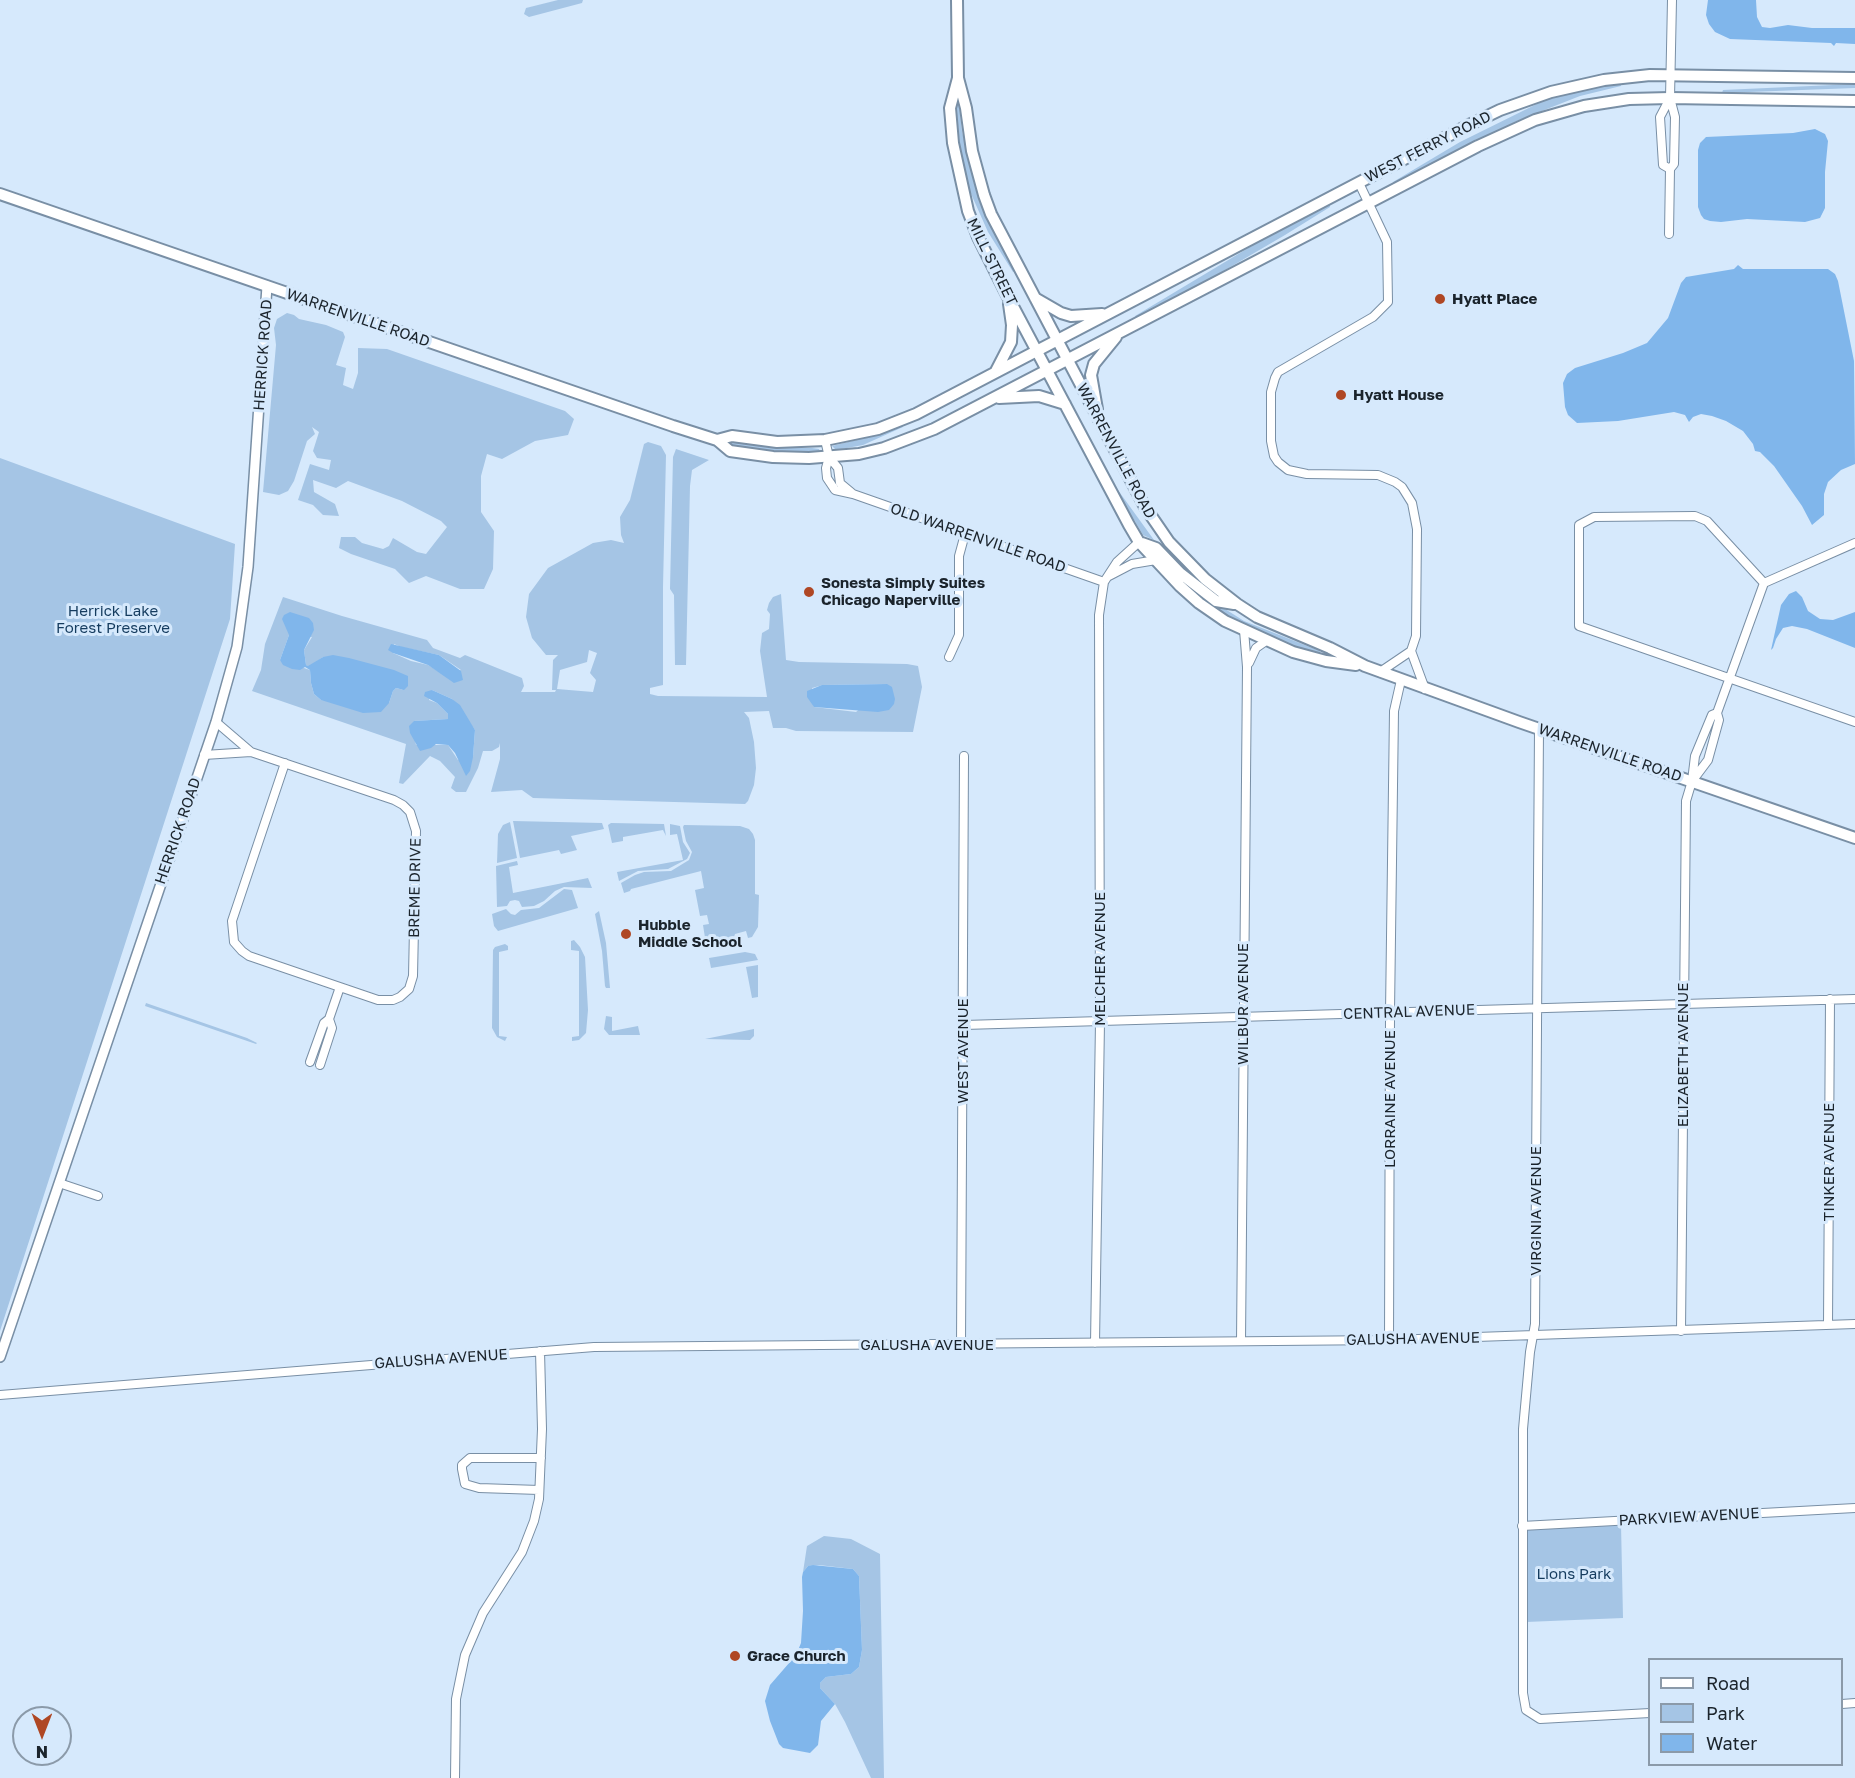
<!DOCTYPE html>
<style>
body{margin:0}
#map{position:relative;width:1855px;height:1778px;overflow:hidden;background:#d6e9fc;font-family:"Golos Text",sans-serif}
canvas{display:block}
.legend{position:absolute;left:1648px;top:1658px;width:195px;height:108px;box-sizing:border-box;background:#d6e9fc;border:2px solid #8b9aa9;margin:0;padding:8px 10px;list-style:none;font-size:18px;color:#1b242c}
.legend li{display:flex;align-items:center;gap:12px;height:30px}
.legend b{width:30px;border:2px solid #8b9aa9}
.north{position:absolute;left:12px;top:1706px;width:60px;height:60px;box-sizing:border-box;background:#d6e9fc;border:2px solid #8b9aa9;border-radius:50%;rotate:180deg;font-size:16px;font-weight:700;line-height:24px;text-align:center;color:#1b242c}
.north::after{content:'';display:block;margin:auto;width:21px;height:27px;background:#af4724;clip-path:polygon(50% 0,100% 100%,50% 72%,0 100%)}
</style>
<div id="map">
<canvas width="1855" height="1778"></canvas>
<ul class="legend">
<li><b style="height:8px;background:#fff"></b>Road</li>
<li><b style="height:16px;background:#a5c5e5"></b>Park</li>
<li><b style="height:16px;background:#80b6eb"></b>Water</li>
</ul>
<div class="north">N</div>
</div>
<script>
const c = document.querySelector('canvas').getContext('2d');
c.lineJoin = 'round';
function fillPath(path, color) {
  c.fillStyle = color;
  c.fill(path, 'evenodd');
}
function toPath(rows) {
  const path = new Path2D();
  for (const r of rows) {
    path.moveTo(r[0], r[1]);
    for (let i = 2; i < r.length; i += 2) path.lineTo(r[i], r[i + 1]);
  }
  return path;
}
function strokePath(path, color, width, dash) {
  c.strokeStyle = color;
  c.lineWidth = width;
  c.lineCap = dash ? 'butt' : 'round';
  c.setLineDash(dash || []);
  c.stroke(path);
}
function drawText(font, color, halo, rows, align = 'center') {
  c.font = font + ' "Golos Text",sans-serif';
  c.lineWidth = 6;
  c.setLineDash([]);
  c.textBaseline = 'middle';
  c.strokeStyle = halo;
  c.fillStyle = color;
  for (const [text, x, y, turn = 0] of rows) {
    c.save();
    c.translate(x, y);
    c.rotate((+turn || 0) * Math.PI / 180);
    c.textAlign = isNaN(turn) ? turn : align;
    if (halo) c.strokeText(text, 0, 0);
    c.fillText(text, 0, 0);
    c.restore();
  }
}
fillPath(toPath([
 [558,0,583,0,582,3,529,17,524,14,526,8],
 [1621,83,1621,86,1580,96,1519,120,1393,184,1393,182,1460,142,1553,96],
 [1855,84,1855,88,1722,93,1723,90],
 [957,86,962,131,974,183,987,218,1015,271,1013,272,988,232,968,187,960,147,957,116],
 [1330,205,1330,207,1285,235,1191,290,1136,318,1135,316,1255,244],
 [287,313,294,315,299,319,326,325,343,332,345,337,336,365,346,368,343,385,353,389,358,373,358,348,387,349,565,411,574,419,568,435,535,441,502,459,487,454,481,476,481,512,494,531,493,569,484,589,460,589,426,576,409,583,395,569,351,554,339,548,341,537,355,537,362,543,383,549,389,546,393,538,417,552,426,554,447,527,441,521,402,501,348,481,336,488,313,480,314,492,335,504,339,516,323,515,313,505,298,500,310,464,329,470,331,460,317,458,313,451,319,432,312,427,315,434,307,441,294,481,288,491,279,495,263,492,276,345,274,328,277,319],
 [902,425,903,427,863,445,836,450,832,446,868,437],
 [729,441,779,448,812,448,819,449,820,452,768,451,726,444],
 [648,442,661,446,666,455,663,587,663,685,650,688,650,694,658,696,767,697,760,651,762,633,769,629,770,614,767,610,769,603,773,597,781,594,786,660,799,662,907,664,918,666,922,687,913,732,796,731,786,728,773,728,769,711,744,712,749,718,754,742,756,768,754,785,748,801,745,804,533,798,522,790,491,792,500,759,500,743,499,747,492,751,483,751,478,768,466,792,456,792,451,788,455,777,440,761,430,756,403,784,399,783,406,744,252,691,261,670,265,644,283,597,342,616,427,640,433,648,460,658,465,655,522,678,524,686,521,692,555,692,556,690,552,690,553,660,558,655,546,655,532,638,526,617,529,594,548,568,593,543,611,540,624,543,621,535,620,517,630,500,644,444],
 [289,635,312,637,304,650,306,665,309,667,323,657,404,690,396,688,393,691,389,703,321,700,314,694,311,683,310,670,280,660],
 [394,644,401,647,439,655,461,670,441,673,428,665,411,661,393,653],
 [589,650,597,653,590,673,596,680,593,692,557,689,560,670,587,662],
 [887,684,856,712,814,707,812,688,823,685],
 [432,690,452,699,475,730,473,757,458,760,448,745,416,745,414,736,414,721,448,719,448,714,437,703,429,700],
 [676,449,709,460,692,470,690,486,686,665,675,665,674,595,670,589,673,457],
 [0,458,235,544,230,619,0,1331],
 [1114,486,1115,486,1154,540,1143,535],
 [1181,581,1244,621,1320,651,1319,655,1278,641,1238,622,1201,597],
 [513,821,602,823,604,829,571,836,577,850,561,854,559,850,520,858],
 [510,822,517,858,497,863,498,834,503,825],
 [611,823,664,824,666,836,663,830,623,837,623,841,612,843,608,825],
 [670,824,680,826,683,842,690,853,687,859,668,869,638,871,619,881,617,872,683,860,677,834,670,835],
 [684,825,740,826,749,829,753,834,755,840,755,894,759,895,758,927,752,937,748,938,746,931,735,934,733,940,706,944,703,925,709,924,707,915,700,916,695,890,704,888,701,871,631,889,630,891,624,893,621,883,635,875,644,872,671,871,689,860,692,852,686,841,683,827],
 [517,861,518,865,509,867,513,893,588,878,592,888,564,887,555,891,544,901,534,906,522,907,519,901,515,900,510,901,507,906,497,907,496,866],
 [564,889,572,890,578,908,498,931,494,926,492,914,506,909,511,914,515,915,521,910,539,908],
 [599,911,606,943,610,988,606,988,605,986,602,951,595,914],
 [574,940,580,947,585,957,588,1010,586,1033,579,1040,572,1041,572,1037,579,1036,579,951,571,950,571,941],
 [505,944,508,946,508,950,499,952,499,1036,507,1037,505,1041,497,1037,492,1028,493,950,495,947],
 [745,952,755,954,758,960,711,968,709,958],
 [758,965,758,997,752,998,746,967],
 [146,1003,247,1038,257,1043,256,1044,145,1006],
 [606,1016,612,1017,612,1031,638,1026,640,1035,609,1035,604,1029],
 [754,1029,754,1036,750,1040,705,1039],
 [1621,1524,1623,1618,1526,1622,1526,1530],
 [824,1536,851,1539,880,1554,884,1778,871,1778,845,1722,835,1704,820,1688,820,1683,826,1677,851,1674,859,1667,862,1650,859,1576,853,1569,819,1565,808,1566,803,1572,807,1546]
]), '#a5c5e5');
fillPath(toPath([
 [1708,0,1756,0,1757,17,1762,27,1770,28,1788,25,1812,28,1855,28,1855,44,1836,43,1834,46,1831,43,1730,39,1715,32,1709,24,1706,15],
 [1815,129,1825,134,1828,141,1825,172,1825,208,1820,218,1805,222,1747,219,1721,222,1710,221,1704,219,1701,215,1698,207,1698,150,1700,143,1706,137,1793,133],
 [1738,265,1743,269,1828,269,1835,274,1838,281,1854,361,1855,464,1841,470,1828,482,1824,494,1824,515,1812,525,1802,506,1774,466,1760,452,1755,451,1753,444,1743,431,1726,421,1712,416,1701,414,1693,417,1689,422,1685,415,1674,412,1618,421,1577,423,1568,415,1565,407,1563,383,1567,374,1575,368,1623,353,1647,343,1668,318,1681,283,1686,277,1734,269],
 [1796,591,1802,597,1808,611,1820,619,1833,620,1855,612,1855,648,1807,629,1792,626,1783,628,1776,639,1773,648,1771,650,1781,605,1789,594],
 [290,612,309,618,313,623,314,630,304,650,306,665,308,666,323,657,333,655,349,658,394,670,408,676,408,686,404,690,396,688,393,691,389,703,381,712,363,713,321,700,314,694,311,683,310,670,305,667,300,670,292,669,283,665,280,660,289,635,282,619,284,615],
 [391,644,439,655,461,671,463,680,454,683,428,665,393,653,388,650],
 [887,684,892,687,895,699,894,704,889,710,878,712,814,707,807,697,807,691,822,685],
 [432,690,452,699,460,705,475,730,473,757,470,771,466,776,455,753,448,745,436,744,431,748,420,751,410,733,409,726,414,721,448,719,448,714,437,703,424,696,425,692],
 [813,1565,853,1569,859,1576,862,1650,859,1667,851,1674,826,1677,820,1683,820,1688,835,1704,821,1721,818,1745,810,1753,783,1748,779,1744,770,1721,765,1701,770,1685,796,1655,801,1643,803,1611,802,1577,803,1572,808,1566]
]), '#80b6eb');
const minor = toPath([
 [1670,98,1660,117,1663,165,1670,169],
 [1359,183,1387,242,1388,302,1373,317,1278,372,1275,378,1271,392,1271,441,1274,456,1278,462,1288,470,1307,474,1378,475,1395,482,1402,487,1412,503,1417,529,1416,636,1411,651,1380,672],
 [1669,234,1670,169,1674,164,1675,117,1670,98,1672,0],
 [825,440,829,457,826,468,827,478,835,490,853,494,1104,582],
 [829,457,838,468,840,483,852,493],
 [1109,576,1132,564,1156,560],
 [1764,583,1707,521,1695,516,1594,517,1579,525,1579,626,1855,722],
 [1411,651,1425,689],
 [949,657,959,635,959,556,965,534],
 [1249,663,1256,648,1266,641],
 [216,722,251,752,394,800,403,805,410,812,416,831,413,976,409,989,400,997,393,1000,378,1000,249,956,242,951,234,942,232,921,285,763],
 [1539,729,1535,1324,1530,1352,1523,1429,1523,1693,1526,1710,1540,1719,1650,1713],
 [204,755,251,752],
 [1693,780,1708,760,1719,720,1717,713],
 [964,1025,1855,999],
 [310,1062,324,1023,329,1019,340,987],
 [320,1065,332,1028,329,1019],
 [59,1183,98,1196],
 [1828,1325,1830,999],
 [1681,1331,1686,801,1692,781,1695,756,1712,715,1717,713,1764,583,1855,543],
 [1389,1340,1390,1012,1394,711,1401,680],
 [1241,1341,1247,667,1244,630],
 [1095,1343,1100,1022,1099,615,1104,582,1117,562,1139,542],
 [961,1345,964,756],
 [0,1395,594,1347,1389,1340,1855,1324],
 [539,1490,479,1488,465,1484,462,1469,462,1465,470,1458,541,1458],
 [1522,1526,1855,1508],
 [1842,1704,1855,1703],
 [455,1778,456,1699,465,1655,483,1613,522,1552,534,1521,539,1499,542,1429,540,1351]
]);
const tertiary = toPath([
 [0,1357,216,722,237,647,248,567,267,286]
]);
const secondary = toPath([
 [957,0,958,78,950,108,953,143,968,211,978,237,1007,295,1129,525,1139,542,1180,586,1199,603,1225,621,1293,652,1326,661,1356,665],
 [958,78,966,108,972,151,984,195,991,214,1145,507,1169,542,1205,579,1237,604,1257,617,1330,648,1365,666,1519,722,1855,838],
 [0,194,673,426,717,440,730,451,773,457,809,458,859,454,884,448,934,429,1478,146,1535,120,1584,106,1629,99,1670,98,1855,101],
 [1035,298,1061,313,1071,316,1102,314],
 [996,371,1011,342,1012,325,1009,304],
 [999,398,1039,396,1065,404],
 [1097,409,1091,375,1094,364,1116,337],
 [717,440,732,436,777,442,825,440,878,429,916,414,1471,124,1500,110,1551,92,1604,80,1650,75,1855,78],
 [1142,543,1156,548,1180,573,1216,601,1234,604]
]);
strokePath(minor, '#798fa5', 10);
strokePath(tertiary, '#798fa5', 12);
strokePath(secondary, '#798fa5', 14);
strokePath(minor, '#fff', 8);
strokePath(tertiary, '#fff', 9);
strokePath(secondary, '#fff', 10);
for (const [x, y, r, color] of [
 [1440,299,6,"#af4724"],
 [1341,395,6,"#af4724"],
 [809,592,6,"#af4724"],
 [626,934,6,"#af4724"],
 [735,1656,6,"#af4724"]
]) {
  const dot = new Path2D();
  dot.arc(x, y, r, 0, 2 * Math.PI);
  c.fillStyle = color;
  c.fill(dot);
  strokePath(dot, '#d6e9fc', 2);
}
drawText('15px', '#1b242c', '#d6e9fc', [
 ["WEST FERRY ROAD",1428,147,-27],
 ["MILL STREET",992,262,64],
 ["WARRENVILLE ROAD",358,318,19],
 ["HERRICK ROAD",263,355,-86],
 ["WARRENVILLE ROAD",1116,451,62],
 ["OLD WARRENVILLE ROAD",978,538,19],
 ["WARRENVILLE ROAD",1610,753,19],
 ["HERRICK ROAD",178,831,-71],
 ["BREME DRIVE",415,888,-89],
 ["MELCHER AVENUE",1100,959,-90],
 ["WILBUR AVENUE",1243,1004,-90],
 ["CENTRAL AVENUE",1409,1012,-2],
 ["WEST AVENUE",963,1051,-90],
 ["ELIZABETH AVENUE",1683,1055,-90],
 ["LORRAINE AVENUE",1390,1099,-90],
 ["TINKER AVENUE",1829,1162,-90],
 ["VIRGINIA AVENUE",1536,1211,-90],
 ["GALUSHA AVENUE",1413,1339,-1],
 ["GALUSHA AVENUE",927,1345],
 ["GALUSHA AVENUE",441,1359,-4],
 ["PARKVIEW AVENUE",1689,1517,-3]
]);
drawText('bold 15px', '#1b242c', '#d6e9fc', [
 ["Hyatt Place",1452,299],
 ["Hyatt House",1353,395],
 ["Sonesta Simply Suites",821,583],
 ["Chicago Naperville",821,600],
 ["Hubble",638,925],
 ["Middle School",638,942],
 ["Grace Church",747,1656]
], 'left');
drawText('15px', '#153c5f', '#d6e9fc', [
 ["Herrick Lake",113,611],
 ["Forest Preserve",113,628],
 ["Lions Park",1574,1574]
]);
</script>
